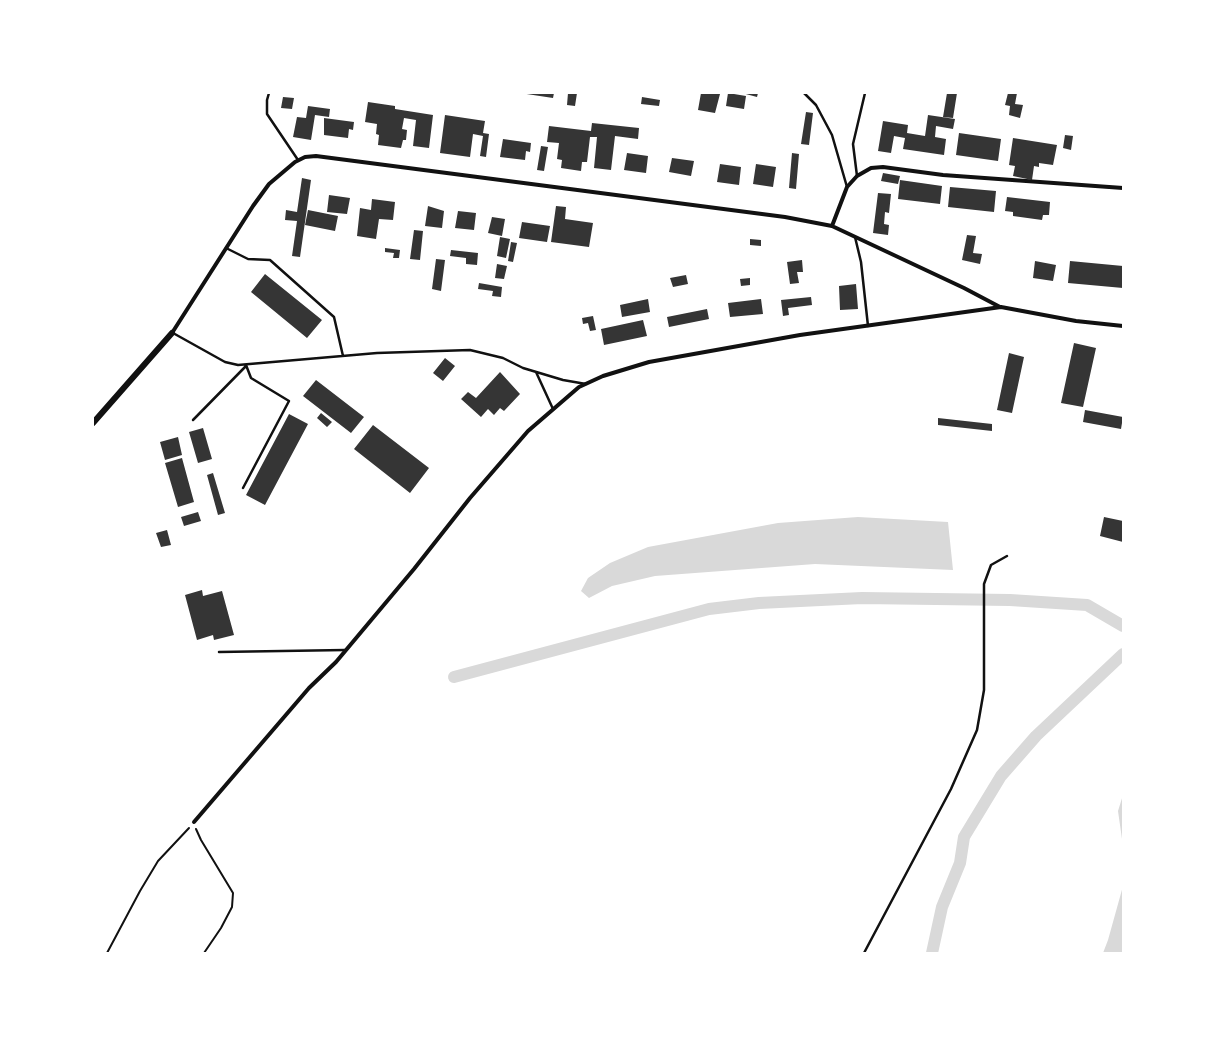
<!DOCTYPE html>
<style>
body{margin:0}
#map{position:relative;width:1216px;height:1046px;overflow:hidden;background:#fff;font-family:Lato,sans-serif}
canvas{display:block}
.frame{position:absolute;inset:0;border:94px solid #fff;pointer-events:none}
</style>
<div id="map">
<canvas width="1216" height="1046"></canvas>
<div class="frame"></div>
</div>
<script>
const c = document.querySelector('canvas').getContext('2d');
c.lineJoin = 'round';
function fillPath(path, color) {
  c.fillStyle = color;
  c.fill(path, 'evenodd');
}
function toPath(rows) {
  const path = new Path2D();
  for (const r of rows) {
    path.moveTo(r[0], r[1]);
    for (let i = 2; i < r.length; i += 2) path.lineTo(r[i], r[i + 1]);
  }
  return path;
}
function strokePath(path, color, width, dash) {
  c.strokeStyle = color;
  c.lineWidth = width;
  c.lineCap = dash ? 'butt' : 'round';
  c.setLineDash(dash || []);
  c.stroke(path);
}
fillPath(toPath([
 [858,517,948,522,953,570,815,564,655,576,612,586,589,598,581,591,588,578,610,563,648,547,778,523],
 [1123,795,1123,846,1118,811],
 [1123,886,1123,953,1103,953,1108,940]
]), '#d9d9d9');
strokePath(toPath([
 [454,677,709,609,759,603,862,598,1010,600,1087,605,1123,626],
 [932,953,942,907,960,863,964,837,1001,776,1036,736,1123,654]
]), '#d9d9d9', 12);
fillPath(toPath([
 [520,93,554,93,553,98],
 [568,93,577,93,575,106,567,105],
 [701,93,720,94,715,113,698,110],
 [728,93,746,96,744,109,726,106],
 [742,93,758,93,757,97],
 [947,93,957,93,953,118,943,117],
 [1008,93,1017,93,1015,104,1023,105,1020,118,1009,115,1010,106,1005,105],
 [283,97,294,98,292,109,281,108],
 [642,97,660,100,659,106,641,104],
 [368,102,395,106,395,109,433,115,429,148,413,146,416,120,404,118,402,129,407,130,406,140,403,140,401,148,378,145,379,135,376,134,377,124,365,122],
 [308,106,330,109,329,117,315,115,311,140,293,137,297,117,306,118],
 [806,112,813,113,809,145,801,144],
 [445,115,485,121,483,133,489,134,486,157,480,156,483,136,473,134,470,157,440,153],
 [928,115,955,119,953,129,936,126,935,137,946,139,944,155,903,149,905,138,894,136,891,153,878,151,883,121,908,125,907,133,925,136],
 [324,118,354,122,353,130,349,129,348,138,324,135],
 [592,123,639,128,638,139,615,136,611,170,594,168,597,137,590,137,587,162,582,162,581,171,561,168,562,160,557,159,559,143,547,142,549,126,591,131],
 [959,133,1001,139,998,161,956,155],
 [1065,135,1073,136,1071,150,1063,148],
 [1013,138,1057,145,1053,165,1039,163,1039,167,1034,166,1032,180,1013,176,1015,166,1009,165],
 [503,139,531,143,530,152,526,151,525,160,500,157],
 [541,146,548,147,544,171,537,170],
 [627,153,648,156,646,173,624,170],
 [792,153,799,154,796,189,789,188],
 [672,158,694,161,691,176,669,172],
 [720,164,741,167,739,185,717,182],
 [756,164,776,167,773,187,753,184],
 [883,173,900,176,898,184,881,181],
 [302,178,311,180,300,257,292,256,297,221,285,220,286,210,297,212],
 [900,180,942,186,940,204,898,199],
 [950,187,996,191,994,212,948,207],
 [878,193,891,194,889,213,885,212,884,224,889,225,888,235,873,233],
 [329,195,350,198,347,214,327,212],
 [1007,197,1050,202,1049,215,1043,215,1042,220,1013,216,1013,212,1005,211],
 [372,199,395,202,393,220,379,219,376,239,357,236,360,208,371,210],
 [428,206,444,211,442,228,425,226],
 [556,206,566,207,565,219,593,223,589,247,551,242],
 [308,210,338,216,335,231,305,225],
 [458,211,476,213,474,230,455,228],
 [492,217,505,219,502,236,488,233],
 [522,222,550,226,547,242,519,238],
 [414,230,423,231,420,260,410,259],
 [967,235,976,236,973,253,982,254,980,264,962,260],
 [500,237,510,239,506,258,497,256],
 [750,239,761,240,761,246,750,245],
 [511,242,517,243,513,262,508,261],
 [385,248,400,250,399,258,393,258,394,253,385,252],
 [451,250,478,253,477,265,466,264,466,258,450,256],
 [436,259,445,260,441,291,432,289],
 [802,260,803,272,797,272,799,283,790,284,787,262],
 [1035,261,1056,265,1053,281,1033,278],
 [1070,261,1123,266,1123,288,1068,283],
 [497,264,507,266,504,279,495,278],
 [265,274,322,320,307,338,251,292],
 [686,275,688,284,673,287,670,278],
 [750,278,750,285,741,286,740,279],
 [479,283,502,287,501,297,492,296,493,291,478,289],
 [856,284,858,309,840,310,839,286],
 [811,297,812,305,788,308,789,315,783,316,781,300],
 [648,299,650,312,622,317,620,305],
 [761,299,763,314,730,317,728,303],
 [707,309,709,319,669,327,667,317],
 [593,316,596,330,590,331,588,323,583,324,582,318],
 [643,320,647,336,604,345,601,329],
 [1074,343,1096,348,1083,407,1061,403],
 [1009,353,1024,357,1012,413,997,410],
 [445,358,455,366,443,381,433,373],
 [500,372,520,394,504,411,500,408,494,415,488,409,481,417,461,399,468,392,476,398],
 [316,380,364,417,351,433,303,396],
 [1085,410,1123,417,1121,429,1083,422],
 [321,413,332,422,327,427,317,418],
 [289,414,308,424,265,505,246,495],
 [938,418,992,424,992,431,938,425],
 [373,425,429,468,410,493,354,449],
 [203,428,212,459,198,463,189,432],
 [178,437,182,455,165,460,160,442],
 [182,458,194,502,178,507,165,463],
 [213,473,225,513,218,515,207,475],
 [198,512,201,521,184,526,181,517],
 [1104,517,1123,521,1123,542,1100,536],
 [167,530,171,545,161,547,156,533],
 [202,590,203,596,222,591,234,635,214,640,213,635,197,640,185,595]
]), '#353535');
strokePath(toPath([
 [196,829,201,840,233,893,232,907,221,928,204,953],
 [107,953,140,891,158,861,189,828]
]), '#111', 2);
strokePath(toPath([
 [269,93,267,100,267,114,298,160],
 [804,93,816,105,832,135,847,187],
 [857,176,853,144,865,93],
 [855,237,861,262,868,326],
 [226,248,248,259,270,260,334,317,343,356],
 [173,333,225,362,238,365,377,353,470,350,503,358,523,368,563,380,586,384],
 [536,372,553,409],
 [193,420,246,366],
 [243,488,289,401,251,378,246,365],
 [219,652,345,650],
 [864,953,951,789,977,730,984,690,984,584,991,565,1007,556]
]), '#111', 2.5);
strokePath(toPath([
 [832,226,847,187,857,176,871,168,883,167,943,175,1123,188],
 [172,333,253,206,269,184,295,162,305,157,316,156,785,217,832,226,964,288,1000,307],
 [194,822,309,688,336,662,414,569,470,498,528,431,579,387,603,376,649,362,800,335,1001,307,1076,321,1123,326]
]), '#111', 4);
strokePath(toPath([
 [93,423,172,333]
]), '#111', 6);
</script>
